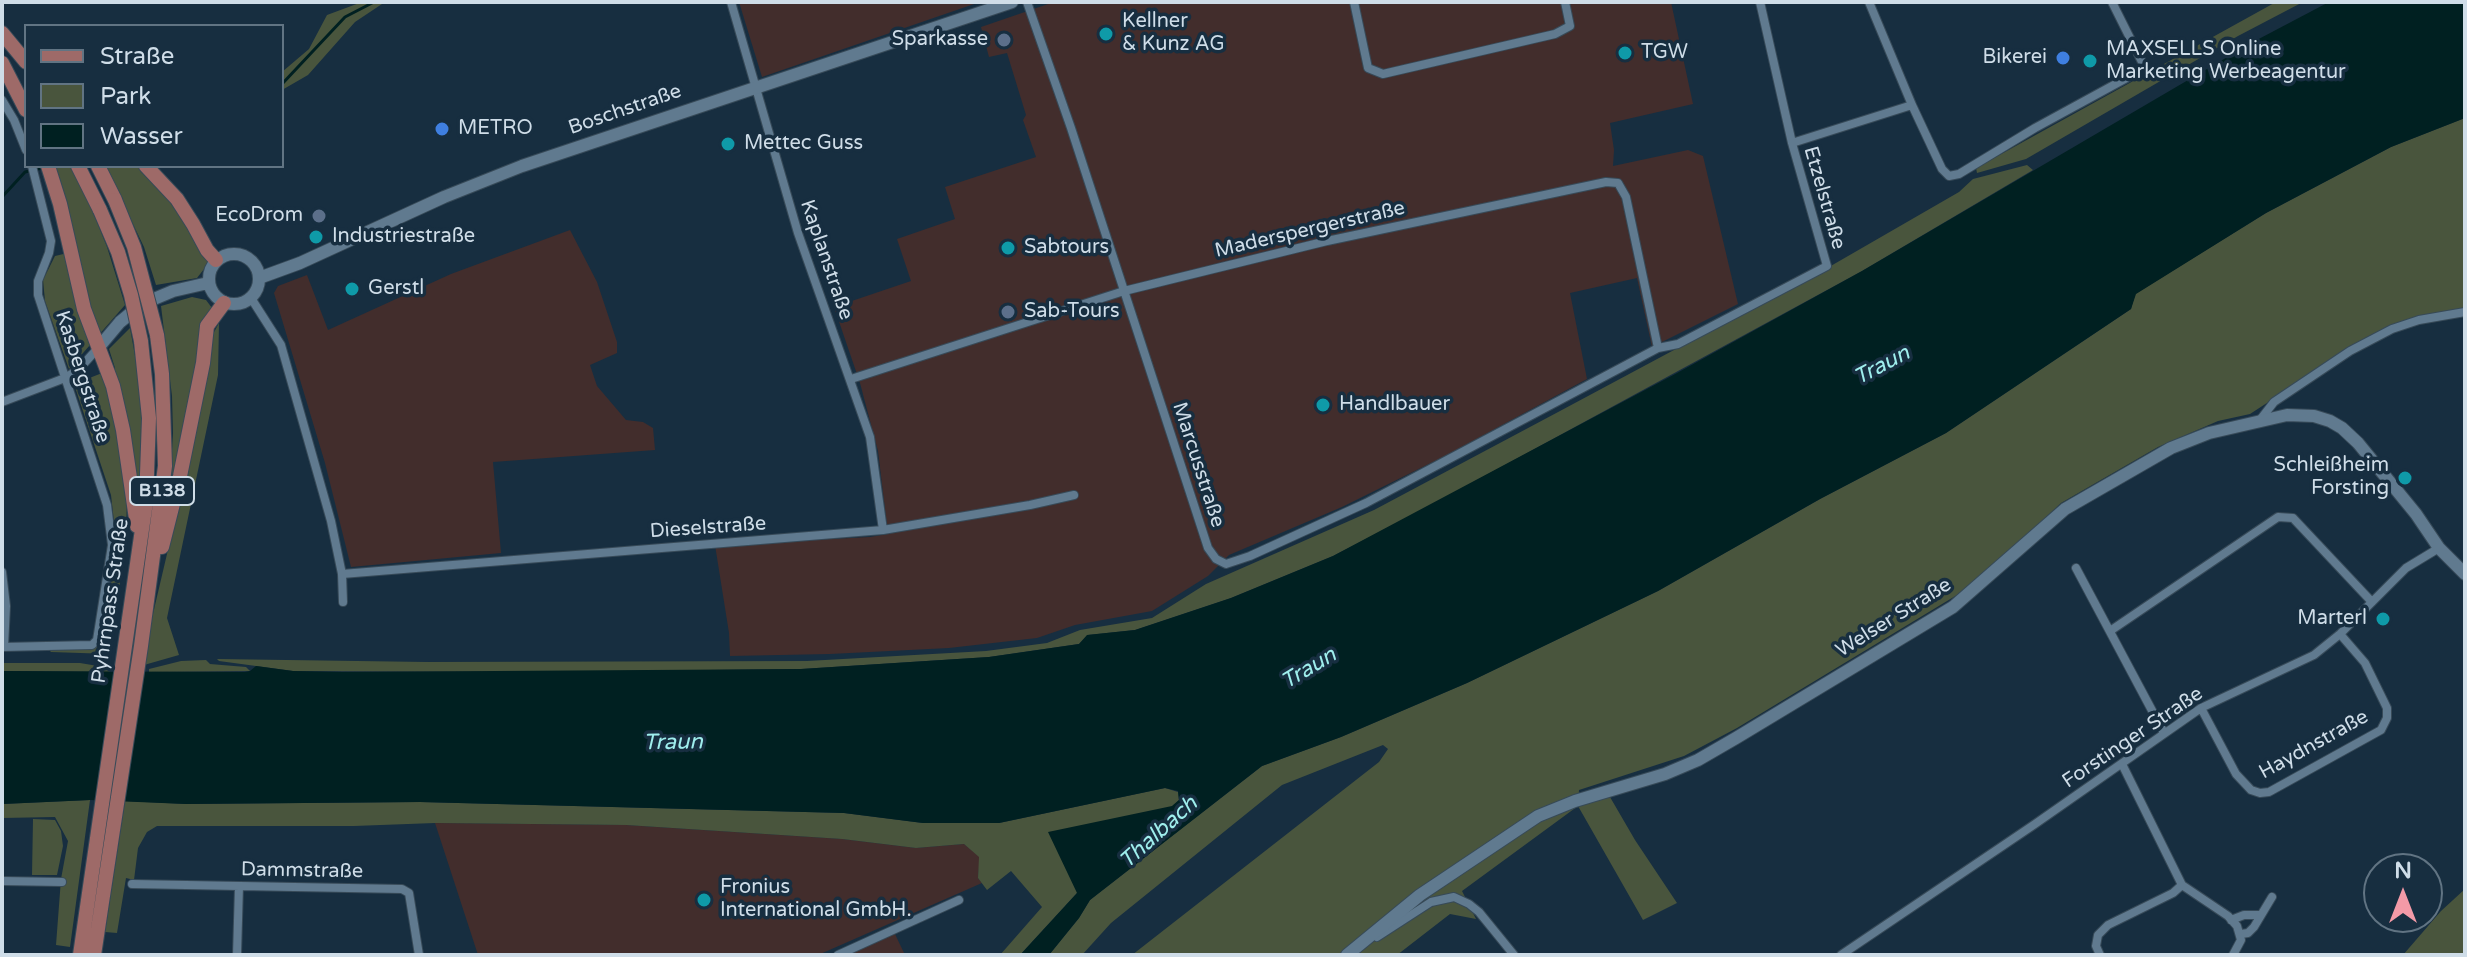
<!DOCTYPE html>
<meta charset="utf-8">
<style>
body{margin:0}
#map{position:relative;width:2467px;height:957px;overflow:hidden;background:#172e40;font-family:"Varela Round",sans-serif}
canvas{display:block}
.frame{position:absolute;inset:0;border:4px solid #cfdde8;pointer-events:none}
.legend{position:absolute;left:24px;top:24px;width:260px;height:144px;box-sizing:border-box;background:#172e40;border:2px solid #617483;margin:0;padding:10px 14px;list-style:none;font-size:24px;color:#cfdde8}
.legend li{display:flex;align-items:center;gap:16px;height:40px}
.legend b{width:40px;border:2px solid #617483}
.north{position:absolute;left:2363px;top:853px;width:80px;height:80px;box-sizing:border-box;background:#172e40;border:2px solid #617483;border-radius:50%;rotate:0deg;font-size:22px;font-weight:700;line-height:32px;text-align:center;color:#cfdde8}
.north::after{content:'';display:block;margin:auto;width:28px;height:36px;background:#f39aa7;clip-path:polygon(50% 0,100% 100%,50% 72%,0 100%)}
</style>
<div id="map">
<canvas width="2467" height="957"></canvas>
<div class="frame"></div>
<ul class="legend">
<li><b style="height:10px;background:#9e6a68"></b>Straße</li>
<li><b style="height:22px;background:#49553d"></b>Park</li>
<li><b style="height:22px;background:#002021"></b>Wasser</li>
</ul>
<div class="north">N</div>
</div>
<script>
const c = document.querySelector('canvas').getContext('2d');
c.lineJoin = 'round';
function fillPath(path, color) {
  c.fillStyle = color;
  c.fill(path, 'evenodd');
}
function toPath(rows) {
  const path = new Path2D();
  for (const r of rows) {
    if (r.length === 3) {
      path.moveTo(r[0] + r[2], r[1]);
      path.arc(r[0], r[1], r[2], 0, 2 * Math.PI);
      continue;
    }
    path.moveTo(r[0], r[1]);
    for (let i = 2; i < r.length; i += 2) path.lineTo(r[i], r[i + 1]);
  }
  return path;
}
function strokePath(path, color, width, dash) {
  c.strokeStyle = color;
  c.lineWidth = width;
  c.lineCap = dash ? 'butt' : 'round';
  c.setLineDash(dash || []);
  c.stroke(path);
}
function drawText(font, color, halo, rows, align = 'center') {
  c.font = font + ' "Varela Round",sans-serif';
  c.lineWidth = 7;
  c.setLineDash([]);
  c.textBaseline = 'middle';
  c.strokeStyle = halo;
  c.fillStyle = color;
  for (const [text, x, y, turn = 0] of rows) {
    c.save();
    c.translate(x, y);
    c.rotate((+turn || 0) * Math.PI / 180);
    c.textAlign = isNaN(turn) ? turn : align;
    if (halo) c.strokeText(text, 0, 0);
    c.fillText(text, 0, 0);
    c.restore();
  }
}
fillPath(toPath([
 [739,2,980,2,762,77],
 [1054,2,1671,2,1693,104,1610,123,1614,150,1613,166,1688,150,1703,156,1738,304,1652,347,1637,278,1570,293,1587,379,1445,456,1342,507,1229,555,1208,576,1152,611,1075,625,1037,638,949,648,830,654,730,656,729,633,715,545,870,537,888,534,878,451,860,383,834,307,911,281,897,239,955,219,945,187,1036,157,1023,120,1026,115,1007,53,989,57,981,27],
 [570,230,597,282,617,342,617,353,590,365,597,386,626,420,643,422,653,428,655,450,493,462,501,553,351,567,325,463,274,293,278,286,307,275,328,330,451,274],
 [435,823,626,825,842,839,916,848,964,844,980,857,978,878,982,883,818,955,478,955],
 [895,934,905,955,844,955]
]), '#422d2c');
fillPath(toPath([
 [362,2,385,2,355,22,308,75,282,90,282,72,309,49,327,15],
 [2276,2,2303,2,2238,36,2026,159,1977,173,1976,168],
 [2465,118,2465,308,2404,321,2336,358,2250,414,2218,421,2158,447,2061,503,2006,555,1957,595,1737,728,1684,756,1579,790,1578,805,1610,797,1635,840,1677,903,1643,920,1578,806,1462,891,1476,919,1450,914,1397,955,1132,955,1379,762,1388,749,1383,745,1282,785,1111,923,1082,955,1049,955,1079,918,1090,900,1262,766,1341,737,1467,683,1658,591,1820,499,1946,433,2131,309,2135,294,2266,213,2391,147],
 [2027,165,2033,170,1862,271,1424,509,1333,556,1231,598,1135,630,1088,635,1079,644,989,657,801,669,533,672,293,671,219,661,217,659,427,662,807,661,986,651,1047,643,1080,630,1152,618,1206,584,1374,510,1560,411,1829,267,1959,192,1973,179],
 [52,166,70,166,87,197,107,247,125,305,69,369,45,301,43,280,55,256,76,251],
 [105,166,137,166,170,197,211,260,197,278,156,285,144,247],
 [192,297,206,300,212,308,169,500,173,433,172,396,161,306],
 [219,323,218,375,167,618,179,655,144,665,152,618,178,507,212,336],
 [130,328,141,389,143,455,139,492,127,492,126,540,110,654,51,652,43,643,95,642,116,540,111,495,74,384,115,368,109,349],
 [206,660,210,664,246,667,250,671,149,672,149,669,181,661],
 [2,663,80,663,110,668,110,672,2,671],
 [1165,788,1178,792,1179,800,1077,893,1020,955,1000,955,1042,907,1011,871,987,890,978,878,979,857,964,844,916,848,842,839,626,825,435,823,354,826,157,826,147,832,138,848,134,880,126,878,117,933,105,932,125,801,186,804,420,802,844,813,923,823,999,823],
 [90,800,70,947,56,945,61,879,68,841,55,817,2,818,2,804],
 [33,819,55,820,61,831,63,846,57,875,32,875],
 [2465,889,2465,955,2403,955,2441,911]
]), '#49553d');
fillPath(toPath([
 [2329,2,2465,2,2465,118,2391,147,2266,213,2136,294,2131,309,1946,433,1820,499,1658,591,1467,683,1341,737,1262,766,1090,900,1079,918,1049,955,1020,955,1077,893,1048,832,1172,806,1179,800,1178,791,1165,788,999,823,923,823,844,813,420,802,186,804,90,800,2,804,2,671,245,672,250,671,256,666,293,671,343,672,801,669,989,657,1079,644,1087,635,1135,630,1231,598,1333,556,1677,373,1862,271,2253,42]
]), '#002021');
strokePath(toPath([
 [282,84,345,17,374,2],
 [2,197,25,172,42,168]
]), '#002021', 3);
const minor = toPath([
 [731,2,798,233,870,437,883,530],
 [1027,2,1071,128,1208,548,1216,559,1226,564,1250,556,1366,503,1658,348,1678,344,1827,266,1792,143,1760,2],
 [1354,2,1368,68,1383,74,1555,34,1570,26,1565,2],
 [1869,2,1912,105,1942,169,1949,176,1959,174,2035,128,2145,68,2112,2],
 [2,100,14,120,26,150],
 [1792,143,1912,105],
 [251,298,281,345,331,521,342,574,343,602],
 [851,379,1124,291,1327,241,1606,182,1618,183,1626,197,1658,348],
 [2,402,65,378,79,369,99,347],
 [2260,420,2274,402,2350,351,2392,329,2419,320,2465,312],
 [2076,568,2164,733],
 [2,572,6,606,4,647],
 [342,574,883,530,1030,505,1074,495],
 [2110,631,2278,517,2293,518,2372,602],
 [2,647,92,645,97,640,112,545,107,505,38,295,38,281,49,253,51,241,32,166],
 [2201,708,2236,774,2251,790,2260,793,2269,792,2381,730,2387,718,2387,708,2365,663,2340,634],
 [2122,764,2182,885,2228,916,2237,926,2241,940,2233,955],
 [2,881,62,882],
 [132,884,402,889,409,893,419,955],
 [2231,920,2244,915,2259,915],
 [2241,934,2248,933,2254,927,2272,897],
 [1377,937,1431,902,1454,897,1469,904,1479,912,1514,955],
 [237,955,239,886],
 [838,955,959,900],
 [1841,955,2035,824,2201,708,2314,655,2340,634,2406,568,2439,548],
 [2100,955,2096,946,2098,935,2108,925,2173,893,2182,885]
]);
const secondary = toPath([
 [234,279,25],
 [259,278,300,263,444,197,522,166,1012,2],
 [99,347,120,322,142,304,173,291,208,283],
 [1347,955,1420,895,1538,816,1575,801,1665,774,1698,760,1736,738,1953,607,2065,509,2171,448,2209,433,2287,415,2314,416,2330,421,2342,428,2358,443,2416,514,2439,548,2465,574]
]);
const primary = toPath([
 [2,33,26,62],
 [2,63,26,110],
 [48,166,60,204,84,309,113,386,123,430,137,526],
 [78,166,100,210],
 [98,166,115,200],
 [146,166,177,199,193,224,207,250,216,260],
 [162,547,180,476,203,363,207,326,224,303],
 [80,955,146,502,149,418,141,341],
 [94,955,141,646,165,466,162,374,157,335]
]);
strokePath(minor, '#374a58', 10);
strokePath(secondary, '#374a58', 14);
strokePath(primary, '#374a58', 16);
strokePath(minor, '#607a8f', 8);
strokePath(secondary, '#607a8f', 12);
strokePath(primary, '#9e6a68', 14);
const primaryBridge = toPath([
 [115,200,134,247,157,335],
 [100,210,118,252,131,295,141,341]
]);
strokePath(primaryBridge, '#374a58', 16, []);
strokePath(primaryBridge, '#9e6a68', 14);
for (const [x, y, r, color] of [
 [1106,34,8,"#0f9aa8"],
 [1004,40,8,"#5c6f8a"],
 [1625,53,8,"#0f9aa8"],
 [2063,58,8,"#3f7fe0"],
 [2090,61,8,"#0f9aa8"],
 [442,129,8,"#3f7fe0"],
 [728,144,8,"#0f9aa8"],
 [319,216,8,"#5c6f8a"],
 [316,237,8,"#0f9aa8"],
 [1008,248,8,"#0f9aa8"],
 [352,289,8,"#0f9aa8"],
 [1008,312,8,"#5c6f8a"],
 [1323,405,8,"#0f9aa8"],
 [2405,478,8,"#0f9aa8"],
 [2383,619,8,"#0f9aa8"],
 [704,900,8,"#0f9aa8"]
]) {
  const dot = new Path2D();
  dot.arc(x, y, r, 0, 2 * Math.PI);
  c.fillStyle = color;
  c.fill(dot);
  strokePath(dot, '#172e40', 3);
}
for (const [x, y, w] of [
 [162,491,64]
]) {
  const box = new Path2D();
  box.roundRect(x - w / 2, y - 14, w, 28, 6);
  c.fillStyle = '#172e40';
  c.fill(box);
  strokePath(box, '#cfdde8', 2);
}
drawText('bold 18px', '#cfdde8', null, [
 ["B138",162,491]
]);
drawText('20px', '#cfdde8', '#172e40', [
 ["Kellner",1122,22],
 ["& Kunz AG",1122,45],
 ["Sparkasse",988,40,"right"],
 ["MAXSELLS Online",2106,50],
 ["Marketing Werbeagentur",2106,73],
 ["TGW",1641,53],
 ["Bikerei",2047,58,"right"],
 ["METRO",458,129],
 ["Mettec Guss",744,144],
 ["EcoDrom",303,216,"right"],
 ["Industriestraße",332,237],
 ["Sabtours",1024,248],
 ["Gerstl",368,289],
 ["Sab-Tours",1024,312],
 ["Handlbauer",1339,405],
 ["Schleißheim",2389,466,"right"],
 ["Forsting",2389,489,"right"],
 ["Marterl",2367,619,"right"],
 ["Fronius",720,888],
 ["International GmbH.",720,911]
], 'left');
drawText('20px', '#cfdde8', '#172e40', [
 ["Boschstraße",625,110,-19],
 ["Etzelstraße",1824,198,74],
 ["Maderspergerstraße",1310,230,-13],
 ["Kaplanstraße",826,260,71],
 ["Kasbergstraße",82,377,72],
 ["Marcusstraße",1198,465,72],
 ["Dieselstraße",708,528,-4],
 ["Pyhrnpass Straße",111,601,-82],
 ["Welser Straße",1894,618,-32],
 ["Forstinger Straße",2133,738,-34],
 ["Haydnstraße",2314,745,-29],
 ["Dammstraße",302,871,1]
]);
drawText('italic 22px', '#9feeed', '#172e40', [
 ["Traun",1882,366,-28],
 ["Traun",1309,669,-31],
 ["Traun",673,743,-1],
 ["Thalbach",1159,833,-42]
]);
</script>
